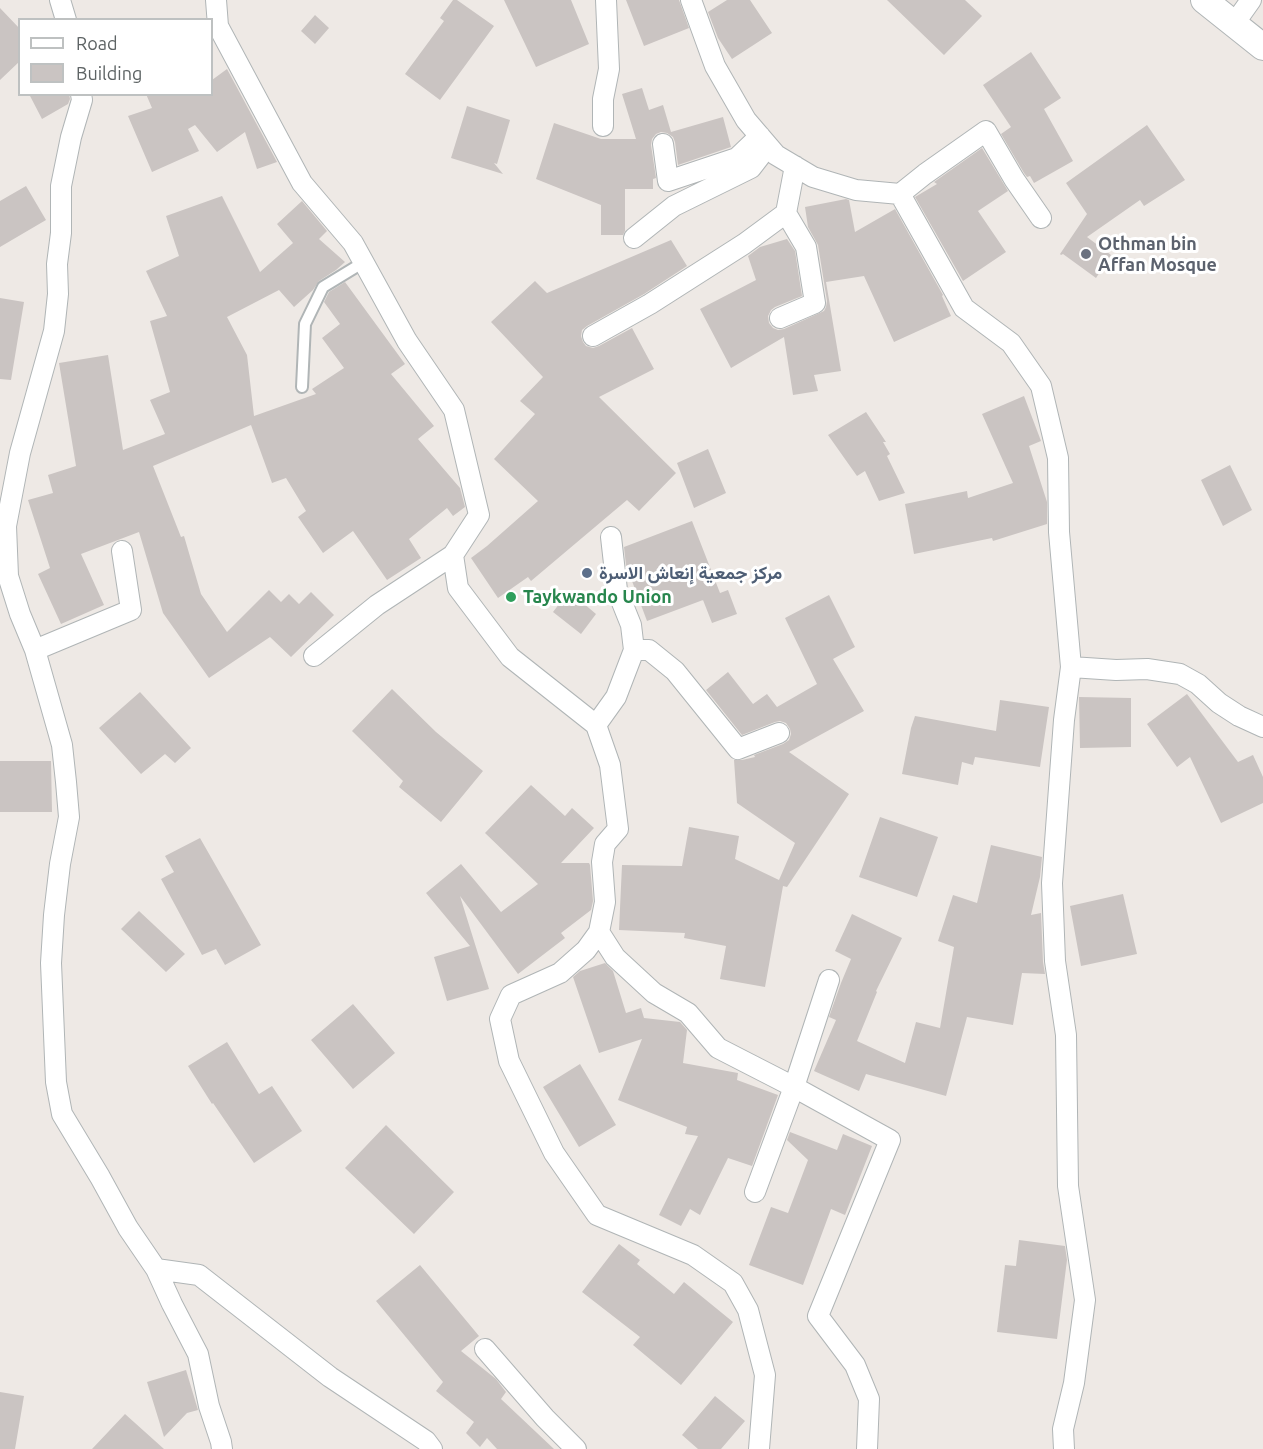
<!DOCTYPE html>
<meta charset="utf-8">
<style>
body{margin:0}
#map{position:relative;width:1263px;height:1449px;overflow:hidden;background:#eee9e5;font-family:Ubuntu,sans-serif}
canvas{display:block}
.legend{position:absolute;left:18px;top:18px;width:195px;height:78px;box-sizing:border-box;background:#fff;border:2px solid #bec1c1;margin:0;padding:8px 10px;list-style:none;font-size:18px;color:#5d6364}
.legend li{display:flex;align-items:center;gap:12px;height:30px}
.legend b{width:30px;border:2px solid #bec1c1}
</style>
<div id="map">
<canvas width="1263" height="1449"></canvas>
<ul class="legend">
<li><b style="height:8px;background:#fff"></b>Road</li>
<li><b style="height:16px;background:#cac4c2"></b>Building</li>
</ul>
</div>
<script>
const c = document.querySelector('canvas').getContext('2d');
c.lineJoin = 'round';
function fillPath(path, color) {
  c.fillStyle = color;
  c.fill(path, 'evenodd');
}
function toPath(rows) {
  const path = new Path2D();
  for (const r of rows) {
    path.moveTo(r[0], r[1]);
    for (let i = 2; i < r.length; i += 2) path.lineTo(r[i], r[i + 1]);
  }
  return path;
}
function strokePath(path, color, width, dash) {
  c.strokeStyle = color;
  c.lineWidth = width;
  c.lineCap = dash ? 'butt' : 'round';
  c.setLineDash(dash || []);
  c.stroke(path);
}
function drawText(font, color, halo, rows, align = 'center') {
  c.font = font + ' Ubuntu,Vazirmatn,sans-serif';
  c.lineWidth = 6;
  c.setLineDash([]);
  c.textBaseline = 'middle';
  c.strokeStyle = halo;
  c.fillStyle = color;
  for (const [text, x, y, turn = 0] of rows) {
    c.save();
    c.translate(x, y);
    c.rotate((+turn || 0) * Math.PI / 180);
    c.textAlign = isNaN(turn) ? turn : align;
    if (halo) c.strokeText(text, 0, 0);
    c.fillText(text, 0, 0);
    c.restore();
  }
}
fillPath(toPath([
 [453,0,457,0,494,26,440,100,405,74,444,21,440,18],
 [504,0,571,0,589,44,536,67],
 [626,0,679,0,689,28,644,46],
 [727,0,750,0,772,33,732,59,718,38,708,12],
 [887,0,965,0,982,16,944,55],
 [0,8,20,29,20,61,0,80],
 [315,15,329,28,315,44,301,31],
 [1031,52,1061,98,1044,109,1073,161,1034,183,1030,176,1027,177,1024,173,1001,134,1011,127,983,85],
 [227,69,277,162,257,169,245,132,217,152,195,125,188,129,199,151,152,172,128,116,152,108,146,94,212,94,212,80],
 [642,88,649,110,663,105,671,132,723,117,731,147,678,165,675,142,673,137,667,133,661,132,656,134,652,139,651,145,656,178,653,179,653,189,625,189,625,231,623,235,601,235,601,205,536,179,554,123,601,139,636,139,622,94],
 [29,94,69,94,70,99,68,104,42,119],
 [467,106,510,120,497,164,494,163,503,174,451,158],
 [1147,125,1185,180,1144,206,1140,200,1087,237,1111,255,1096,278,1063,254,1061,255,1060,254,1087,214,1066,183],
 [982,148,1008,191,978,211,1006,252,963,281,915,197,937,184,934,182],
 [26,186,46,220,0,247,0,201],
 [222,196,260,272,293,243,277,224,302,201,327,231,319,239,345,262,336,270,319,281,313,290,294,307,279,290,227,317,247,355,254,416,316,394,312,389,344,368,322,338,340,324,324,302,329,292,345,282,405,364,391,374,434,426,418,439,460,488,465,507,453,516,447,508,409,539,421,558,387,580,353,531,323,553,298,517,306,511,286,478,272,483,251,425,153,466,181,537,184,536,201,594,227,632,269,590,281,602,289,594,299,604,311,592,334,615,291,657,270,637,209,678,163,613,139,532,81,554,104,605,61,624,38,574,50,568,28,500,53,493,48,475,76,466,59,363,108,355,123,450,165,434,150,400,170,392,150,321,167,316,146,271,179,256,166,216],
 [846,199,849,200,855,232,895,209,943,295,942,296,951,316,894,342,864,276,826,282,841,371,814,375,818,391,793,395,784,337,731,368,700,309,756,280,748,256,760,247,787,239,795,251,802,296,775,307,771,310,768,316,769,323,773,328,778,330,784,329,824,311,826,307,827,301,818,245,808,227,805,207],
 [671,240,687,266,644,294,587,326,582,330,581,336,583,342,586,346,593,348,599,346,632,328,654,369,599,397,676,473,639,511,627,500,531,581,528,577,498,598,471,558,487,546,538,501,494,459,535,414,520,401,543,377,491,322,535,281,547,293],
 [0,298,24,302,11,380,0,379],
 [1024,396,1041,441,1029,446,1047,502,1047,524,993,541,992,538,914,554,905,504,967,491,968,498,1013,483,982,414],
 [866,412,886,442,883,442,890,454,887,456,905,493,879,501,865,471,857,476,828,435],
 [708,449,726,493,694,508,677,463],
 [1230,465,1252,510,1223,526,1201,480],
 [692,521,720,593,728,590,737,614,712,623,703,600,719,594,647,621,626,565,624,547],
 [569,591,596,614,581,634,553,612],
 [829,595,855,647,833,659,864,711,789,752,849,794,787,887,783,886,765,987,720,979,726,946,684,938,685,933,619,930,622,865,682,866,689,827,739,836,735,859,779,880,795,843,737,803,734,760,742,760,755,757,754,755,783,744,789,740,791,734,790,729,786,723,780,721,775,722,742,735,706,690,728,672,753,704,767,694,777,707,817,684,785,618],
 [392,689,436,732,483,771,441,822,399,787,403,781,352,731],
 [140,692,191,748,175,763,165,754,141,774,99,728],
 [1187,694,1238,762,1253,755,1263,777,1263,803,1221,823,1190,757,1177,767,1147,724],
 [1079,697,1131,698,1131,747,1080,748],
 [1000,700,1049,707,1040,767,975,757,973,765,962,762,958,785,902,774,911,728,915,716,996,731],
 [0,761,51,761,52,812,0,812],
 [531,785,565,816,572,808,594,828,561,863,589,863,590,865,593,901,591,910,561,933,565,938,518,974,460,896,489,989,447,1001,434,957,470,946,426,893,461,864,501,912,538,884,485,833],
 [880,817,938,837,917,897,859,877],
 [200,838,261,945,225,965,216,949,202,955,161,879,174,872,165,856],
 [991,845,1042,857,1040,877,1031,915,1041,913,1043,962,1045,974,1022,973,1013,1025,967,1017,946,1096,866,1074,859,1091,814,1071,836,1020,829,1017,841,983,851,959,835,951,852,914,902,938,876,991,877,992,857,1041,905,1063,916,1022,940,1028,954,947,938,941,953,895,977,903],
 [1123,894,1137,954,1081,966,1070,906],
 [139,911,185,954,166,972,121,929],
 [605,963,613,971,626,1013,641,1008,644,1018,680,1022,687,1030,683,1063,738,1073,737,1080,778,1095,752,1166,728,1158,700,1215,690,1209,681,1226,659,1215,698,1136,685,1134,687,1127,618,1100,642,1039,599,1053,573,977,580,971],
 [353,1004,395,1053,353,1089,311,1040],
 [227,1042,259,1094,272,1086,302,1131,254,1163,213,1103,212,1104,188,1066],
 [580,1064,616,1125,579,1147,543,1087],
 [386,1125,454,1192,414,1234,345,1168],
 [790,1132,837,1150,843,1134,872,1146,845,1215,831,1209,803,1285,749,1265,771,1207,788,1213,808,1160,787,1140],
 [1019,1240,1065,1246,1067,1260,1057,1339,997,1332,1005,1265,1016,1266],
 [619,1244,640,1260,637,1264,674,1294,684,1282,733,1322,681,1385,633,1345,640,1337,582,1292],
 [420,1265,479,1336,461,1351,496,1379,506,1392,501,1399,554,1449,497,1449,487,1438,480,1447,466,1433,474,1422,436,1391,443,1382,376,1301],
 [186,1370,198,1410,187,1413,164,1437,147,1382],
 [0,1392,24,1396,15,1449,0,1449],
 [715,1396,745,1421,721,1449,698,1449,682,1435],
 [125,1414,164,1449,92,1449]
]), '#cac4c2');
const service = toPath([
 [302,387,305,324,323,287,364,262]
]);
const minor = toPath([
 [60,0,66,20],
 [216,0,218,26,302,183,353,243,407,341,454,410,479,515,453,555,458,588,510,657,596,725,610,765,618,829,605,844,602,862,605,902,599,932,586,950,560,973,511,995,500,1019,509,1061,554,1153,597,1215,693,1255,733,1283,748,1310,765,1375,759,1449],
 [691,0,715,66,746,120,776,155,813,177,856,190,900,194,964,308,1011,343,1041,386,1058,458,1059,532,1071,667,1064,720,1052,883,1055,961,1066,1035,1068,1186,1085,1300,1074,1383,1063,1429,1064,1449],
 [1234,24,1251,0],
 [81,94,82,100,71,137,61,186,61,233,57,264,58,294,54,331,20,453,6,526,8,576,20,614,35,650,62,745,66,782,69,817,60,864,54,915,51,963,56,1082,62,1114,100,1177,128,1228,156,1269,172,1304,198,1354,209,1406,221,1442,222,1449],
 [603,126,603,99,609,69,606,0],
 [663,144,668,181,737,158,760,136],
 [900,194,925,174,986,131,1014,179,1041,218],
 [634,238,674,206,751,168,768,146],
 [780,318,815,303,806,247,786,213],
 [593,336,650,304,744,244,786,213,795,166],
 [35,650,131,610,122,551],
 [634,650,649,650,675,671,738,749,779,733],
 [314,656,377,605,453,555],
 [1071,667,1116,670,1147,669,1180,674,1198,684,1219,703,1239,716,1263,727],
 [596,725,616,697,634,650,631,625,617,590,611,537],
 [599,932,615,957,654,993,688,1013,718,1048,794,1087,890,1140,818,1316,855,1365,869,1399,867,1449],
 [755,1192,794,1087,829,980],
 [156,1269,199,1275,330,1377,426,1441,432,1449],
 [485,1349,545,1418,576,1449]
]);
const tertiary = toPath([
 [1204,0,1263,47]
]);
strokePath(service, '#b0b5b6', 14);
strokePath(minor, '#b0b5b6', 22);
strokePath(tertiary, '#b0b5b6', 28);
strokePath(service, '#fff', 10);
strokePath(minor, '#fff', 20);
strokePath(tertiary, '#fff', 26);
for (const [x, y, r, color] of [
 [1086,254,6,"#6b7280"],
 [587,573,6,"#5c6f8a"],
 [511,597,6,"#2e9e5b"]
]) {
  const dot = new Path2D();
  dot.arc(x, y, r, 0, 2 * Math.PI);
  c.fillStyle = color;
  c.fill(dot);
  strokePath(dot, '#fff', 2);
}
drawText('bold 18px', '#5b616d', '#fff', [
 ["Othman bin",1098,244],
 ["Affan Mosque",1098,265]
], 'left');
drawText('bold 18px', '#4e5e75', '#fff', [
 ["مركز جمعية إنعاش الاسرة",599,573]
], 'left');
drawText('bold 18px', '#27864d', '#fff', [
 ["Taykwando Union",523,597]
], 'left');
</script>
